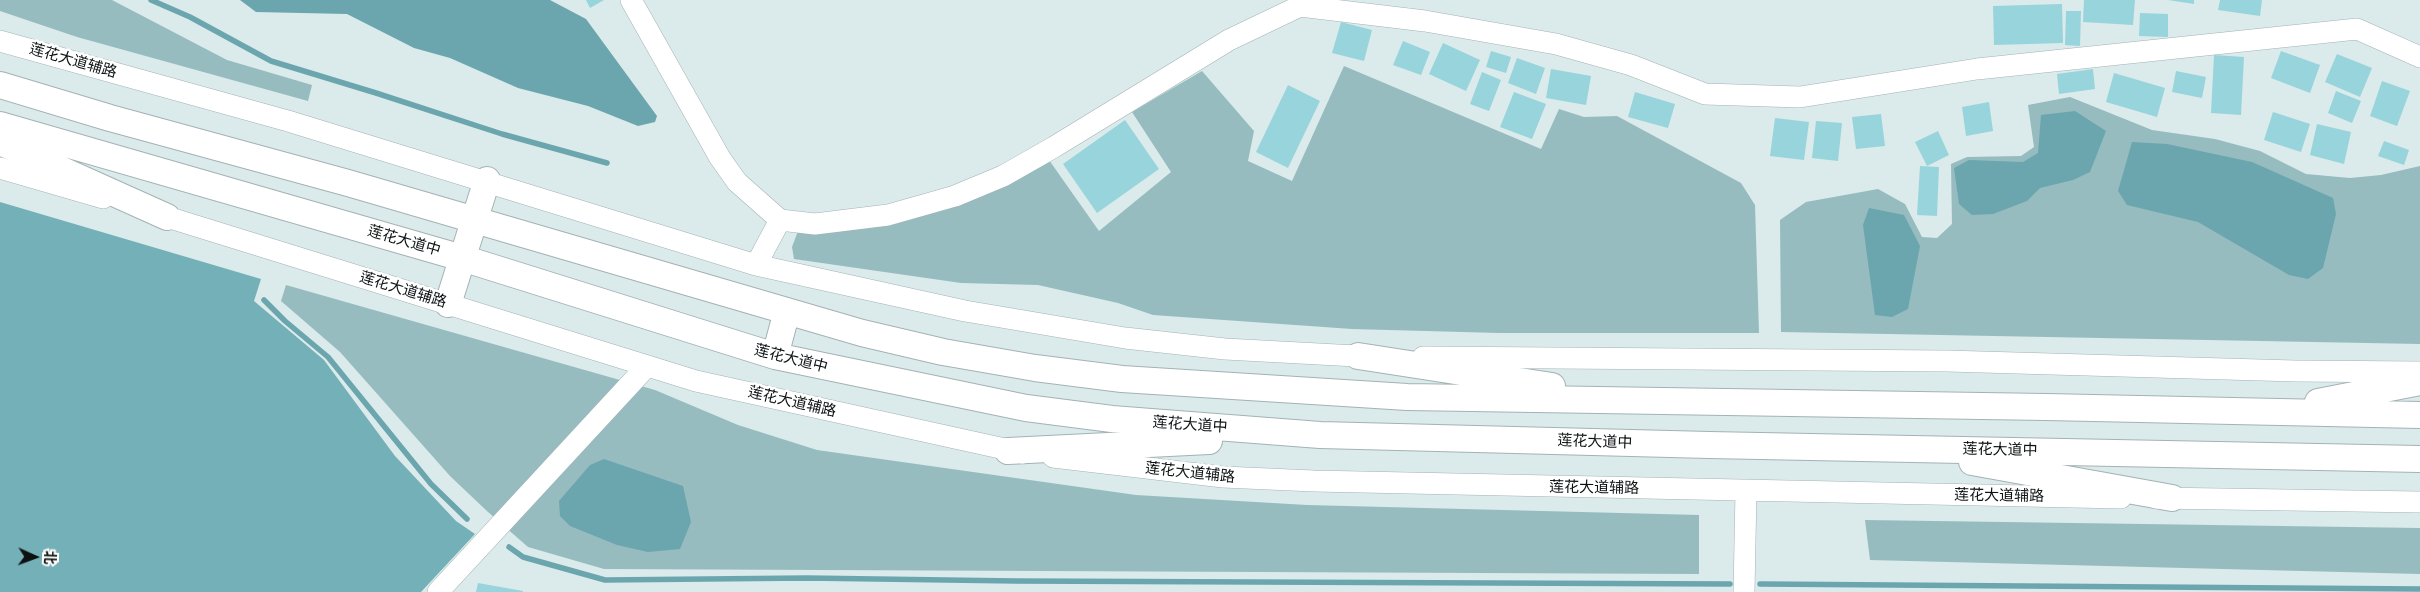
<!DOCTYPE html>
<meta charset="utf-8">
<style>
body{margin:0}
#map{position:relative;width:2420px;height:592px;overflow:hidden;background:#dbeaeb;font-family:"Noto Sans","Noto Sans SC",sans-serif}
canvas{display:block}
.north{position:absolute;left:10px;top:532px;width:50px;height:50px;-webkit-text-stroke:4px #fff;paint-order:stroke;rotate:92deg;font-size:14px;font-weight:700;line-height:20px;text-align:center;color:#0c1112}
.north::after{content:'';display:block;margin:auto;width:18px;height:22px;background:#0c1112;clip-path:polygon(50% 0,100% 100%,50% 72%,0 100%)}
</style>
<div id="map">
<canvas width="2420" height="592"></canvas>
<div class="north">北</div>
</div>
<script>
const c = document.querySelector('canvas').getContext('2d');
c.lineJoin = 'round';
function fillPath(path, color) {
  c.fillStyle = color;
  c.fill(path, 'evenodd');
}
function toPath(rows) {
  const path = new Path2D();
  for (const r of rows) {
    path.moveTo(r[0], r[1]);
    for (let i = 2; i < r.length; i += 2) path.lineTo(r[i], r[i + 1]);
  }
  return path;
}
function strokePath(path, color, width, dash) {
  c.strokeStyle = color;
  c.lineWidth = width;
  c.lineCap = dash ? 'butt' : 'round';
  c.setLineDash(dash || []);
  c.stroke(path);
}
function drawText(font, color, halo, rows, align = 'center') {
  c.font = font + ' "Noto Sans","Noto Sans SC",sans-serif';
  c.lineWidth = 5;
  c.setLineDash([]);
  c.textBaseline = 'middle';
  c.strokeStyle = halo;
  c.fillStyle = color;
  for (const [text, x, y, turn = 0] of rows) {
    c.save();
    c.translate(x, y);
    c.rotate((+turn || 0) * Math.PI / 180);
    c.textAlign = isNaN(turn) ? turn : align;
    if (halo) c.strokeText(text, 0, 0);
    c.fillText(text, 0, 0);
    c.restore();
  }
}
fillPath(toPath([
 [0,0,112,0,227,60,312,85,308,101,77,37,0,11],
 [1344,66,1541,149,1559,109,1584,117,1617,116,1741,183,1755,205,1759,333,1499,333,1352,329,1153,315,1118,303,1038,285,961,283,794,259,792,247,798,231,1049,160,1099,231,1171,172,1132,112,1202,71,1254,131,1248,161,1292,181],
 [2070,97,2152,130,2215,139,2260,151,2306,174,2350,178,2381,175,2420,166,2420,344,1781,332,1780,220,1806,202,1878,189,1905,204,1922,237,1937,238,1952,224,1951,164,1967,157,2021,156,2034,147,2028,105],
 [286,285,655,390,738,425,817,450,1136,495,1307,505,1699,515,1699,574,604,569,528,547,488,512,450,476,340,352,281,301],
 [1865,520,2420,528,2420,574,1870,560]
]), '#96bcc0');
fillPath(toPath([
 [0,202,261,279,254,301,324,360,395,456,456,521,475,534,421,592,0,592]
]), '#74b0b7');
fillPath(toPath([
 [240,0,550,0,586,19,657,116,655,122,638,126,588,106,518,88,450,58,414,48,347,14,256,12],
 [2075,111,2106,131,2090,172,2073,180,2040,188,2027,201,1993,214,1972,215,1959,204,1954,168,1969,160,2023,162,2038,153,2041,115],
 [2132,142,2167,144,2252,162,2333,198,2336,214,2323,268,2308,279,2289,275,2198,222,2127,205,2118,191],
 [1869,208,1904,215,1920,246,1908,309,1892,317,1875,315,1863,225],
 [604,459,683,486,691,522,680,549,648,552,617,545,570,526,560,516,559,501,590,465]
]), '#6ba6ae');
strokePath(toPath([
 [151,0,190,17,271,61,376,93,502,134,607,163],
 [264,300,285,321,328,357,431,484,467,519],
 [509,547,523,557,605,580,807,578,1016,581,1730,584],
 [1760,584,2420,589]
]), '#6ba6ae', 5.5);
fillPath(toPath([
 [586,0,604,0,590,8],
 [2084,0,2135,0,2133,25,2083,22],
 [2168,0,2194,0,2194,4],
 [2220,0,2262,0,2260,16,2218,10],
 [2062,4,2063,43,1994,45,1993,6],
 [2066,11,2081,11,2080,46,2065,45],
 [2140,13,2168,14,2168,37,2139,36],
 [1341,22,1372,30,1364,61,1332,53],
 [1403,41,1430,52,1421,75,1393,65],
 [1443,43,1480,60,1466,91,1429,74],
 [1491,51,1511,57,1506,73,1486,67],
 [2281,51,2320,65,2310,93,2271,78],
 [2337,54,2372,68,2360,97,2325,82],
 [2214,55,2244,57,2241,115,2211,113],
 [1517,58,1545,68,1536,94,1508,83],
 [1551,69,1591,76,1586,105,1546,98],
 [2093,69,2095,89,2059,94,2057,74],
 [2176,71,2206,77,2202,98,2172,92],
 [1482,72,1501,80,1489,111,1470,104],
 [2114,73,2165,88,2157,117,2106,102],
 [2382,81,2410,91,2397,126,2370,116],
 [1288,85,1320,101,1288,168,1256,152],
 [2336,91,2361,101,2352,123,2328,113],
 [1514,92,1546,104,1532,139,1500,127],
 [1635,92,1675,104,1668,128,1628,117],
 [1989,102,1993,131,1966,136,1962,107],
 [2273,112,2310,124,2301,152,2264,140],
 [1881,114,1885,146,1856,149,1852,117],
 [1775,118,1809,122,1804,160,1770,156],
 [1125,120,1159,169,1097,213,1063,164],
 [1816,121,1842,123,1838,161,1812,158],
 [2317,124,2351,132,2344,164,2310,155],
 [1938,131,1949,155,1927,166,1915,142],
 [2384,141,2409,150,2404,165,2378,156],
 [1920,166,1939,167,1937,216,1917,215],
 [478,583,523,591,523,592,476,592]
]), '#98d4dc');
const minor = toPath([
 [631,0,720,158,737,182,780,220],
 [0,41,288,121,756,265,965,311,1125,338,1225,349,1375,357],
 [0,168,103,198],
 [151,212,696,381,1023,453],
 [756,265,780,220,815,224,888,215,955,196,1003,176,1054,147,1229,40,1300,6,1425,21,1556,44,1631,65,1705,94,1800,97,1977,69,2357,29,2420,57],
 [1423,357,1947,361,2295,371,2420,372],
 [1053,457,1223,477,1314,481,2121,498],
 [2156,498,2420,502],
 [438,592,647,366],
 [1744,592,1746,491]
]);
const major = toPath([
 [0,85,110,118,348,183,862,333,943,352,1035,368,1122,379,1407,397,2046,407,2420,415],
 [0,125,462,258,775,356,1026,408,1112,419,1320,435,1709,445,2420,459],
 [0,142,167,217],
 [448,304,487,180],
 [775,356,787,311],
 [1358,356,1552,386],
 [2318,402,2420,382],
 [1008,451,1209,441],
 [1972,462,2172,498]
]);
strokePath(minor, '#a4b2b4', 22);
strokePath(major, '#a4b2b4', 28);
strokePath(minor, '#fff', 21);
strokePath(major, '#fff', 26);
drawText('15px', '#0c1112', '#fff', [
 ["莲花大道辅路",73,61,16],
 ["莲花大道中",404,241,16],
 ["莲花大道辅路",403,290,17],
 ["莲花大道中",791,359,14],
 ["莲花大道辅路",792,402,13],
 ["莲花大道中",1190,425,4],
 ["莲花大道中",1595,442,2],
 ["莲花大道中",2000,450,1],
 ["莲花大道辅路",1190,473,6],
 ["莲花大道辅路",1594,488,1],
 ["莲花大道辅路",1999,496,1]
]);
</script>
